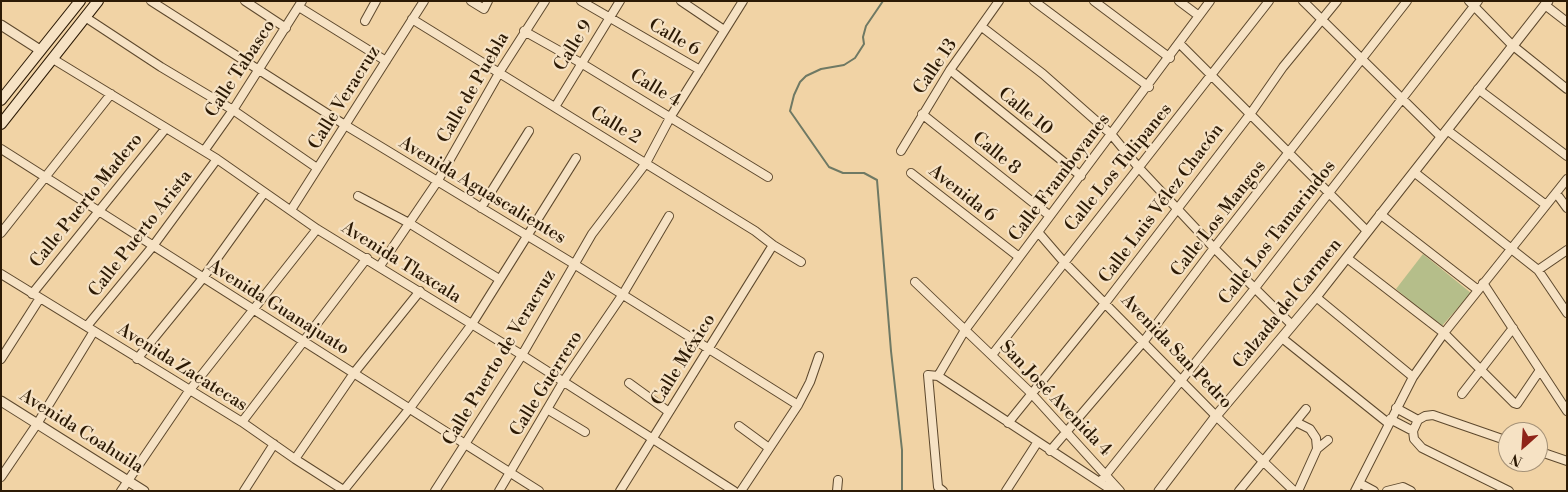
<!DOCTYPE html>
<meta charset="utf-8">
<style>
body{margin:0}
#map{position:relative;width:1568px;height:492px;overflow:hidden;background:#f1d3a5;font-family:"Libre Bodoni",serif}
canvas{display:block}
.frame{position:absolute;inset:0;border:2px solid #2c1a05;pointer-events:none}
.north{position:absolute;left:1498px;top:422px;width:50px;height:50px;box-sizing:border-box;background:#f6e2c4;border:1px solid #a59278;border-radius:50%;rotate:206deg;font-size:14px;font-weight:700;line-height:20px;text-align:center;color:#2c1a05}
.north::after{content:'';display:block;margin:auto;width:18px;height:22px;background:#8f2418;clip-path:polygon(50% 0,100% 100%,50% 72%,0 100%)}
</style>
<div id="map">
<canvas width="1568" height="492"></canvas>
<div class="frame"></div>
<div class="north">N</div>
</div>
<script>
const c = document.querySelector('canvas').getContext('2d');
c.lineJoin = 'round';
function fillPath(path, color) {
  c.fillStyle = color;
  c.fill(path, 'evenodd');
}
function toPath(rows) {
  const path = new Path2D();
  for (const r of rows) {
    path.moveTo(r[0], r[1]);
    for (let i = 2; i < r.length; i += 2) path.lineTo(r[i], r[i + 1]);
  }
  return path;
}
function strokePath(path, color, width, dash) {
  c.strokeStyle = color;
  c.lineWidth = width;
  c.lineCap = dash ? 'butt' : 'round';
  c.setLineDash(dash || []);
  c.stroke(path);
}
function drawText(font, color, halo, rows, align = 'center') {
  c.font = font + ' "Libre Bodoni",serif';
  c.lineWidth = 4.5;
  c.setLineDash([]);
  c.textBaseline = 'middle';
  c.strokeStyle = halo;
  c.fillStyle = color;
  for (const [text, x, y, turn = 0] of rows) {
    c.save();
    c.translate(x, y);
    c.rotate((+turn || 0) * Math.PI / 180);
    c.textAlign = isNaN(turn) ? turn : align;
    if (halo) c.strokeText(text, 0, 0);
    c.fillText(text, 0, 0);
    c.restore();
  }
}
fillPath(toPath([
 [1423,254,1471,293,1441,327,1396,289]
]), '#b5be8a');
strokePath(toPath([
 [883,1,866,26,863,37,864,44,855,58,844,65,821,69,806,76,800,82,794,95,790,111,829,167,843,173,864,173,877,180,891,351,902,450,902,491]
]), '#6f7964', 2);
const minor = toPath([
 [151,1,345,125,574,264,798,405],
 [245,1,286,28],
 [471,1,484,9,488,1],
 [581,1,700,70],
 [681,1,724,30],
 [1034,1,1149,87],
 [1094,1,1170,58],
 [1179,1,1199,16],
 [1303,1,1441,137],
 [1469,1,1512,45,1567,89],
 [1545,5,1567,22],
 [299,7,386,61],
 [85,17,161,67,233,110,317,168],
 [412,19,755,231,773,245,801,262],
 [365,21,376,1],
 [982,27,1043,74,1111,134,1139,168,1214,248,1292,325],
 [524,31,581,63,768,177],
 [1180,44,1367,231],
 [53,59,217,159,317,229,522,355,734,491],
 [950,70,1081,176],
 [1478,89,1567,156],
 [555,107,620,1],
 [922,114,1050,216],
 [1447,130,1546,205],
 [1,149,539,491],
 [204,151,233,110,302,1],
 [901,151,950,70,999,1],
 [1414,172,1538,270,1567,313],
 [911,173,1019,257],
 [1556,193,1567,208],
 [358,196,409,223,499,279],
 [481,208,529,131],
 [291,210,424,1],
 [1380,214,1478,290],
 [1038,232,1063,261,1216,416,1294,491],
 [1,233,111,94],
 [1347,258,1444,333,1514,403,1517,404,1540,370],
 [380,266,437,182,502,68,545,1],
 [1538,270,1567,250],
 [1,274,242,422,295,459,345,491],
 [915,282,1031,393,1120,491],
 [1483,283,1567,411],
 [32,294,166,128],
 [1316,297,1413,377],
 [87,326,153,246,217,159],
 [1282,338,1388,423],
 [992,355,1269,1],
 [1,359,40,298],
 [137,359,203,278,264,193],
 [938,376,965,330,1210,1],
 [629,383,669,412],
 [1462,394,1513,328],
 [1396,408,1418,420],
 [547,409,585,432],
 [1390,419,1413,431],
 [242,422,367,258],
 [1296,422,1310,429,1316,438,1317,449],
 [1008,423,1106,302,1251,113,1283,67,1337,1],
 [739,426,769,448],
 [1508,441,1433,415,1425,416,1418,420,1413,431,1414,439,1422,448,1509,491],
 [1050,451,1144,341,1214,248,1407,1],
 [1538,451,1567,461],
 [295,459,354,373,420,291],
 [1,477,37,424,94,331],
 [1100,482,1255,288,1478,1],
 [1359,483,1374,491],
 [344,490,410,408,472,324,576,158],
 [121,491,189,391,317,229],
 [244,491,274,444],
 [435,491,522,355,592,234,646,163,671,116,743,1],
 [499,491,563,382,623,294,669,216],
 [620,491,773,245],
 [741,491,798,405,810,382,819,356],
 [837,491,838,480],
 [943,491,938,487,928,375,938,376,1113,491],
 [1006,491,1037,443],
 [1239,491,1306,409],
 [1298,491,1317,449,1328,440],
 [1355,491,1413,377,1444,333,1567,179],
 [1387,491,1403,487,1411,491]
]);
const tertiary = toPath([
 [1,25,40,50],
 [1,401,144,491],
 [1159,491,1216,416,1316,297,1548,1]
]);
const secondary = toPath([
 [1,100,80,1],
 [1,124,98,1]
]);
strokePath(minor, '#5d482d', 10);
strokePath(tertiary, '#5d482d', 11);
strokePath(secondary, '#2c1a05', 12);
strokePath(minor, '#f6e2c4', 8);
strokePath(tertiary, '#f6e2c4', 9);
strokePath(secondary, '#f6e2c4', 10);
drawText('18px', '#2c1a05', '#f6e2c4', [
 ["Calle 6",674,38,30],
 ["Calle 9",574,46,-58],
 ["Calle 13",936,67,-56],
 ["Calle Tabasco",241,69,-57],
 ["Calle de Puebla",474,88,-60],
 ["Calle 4",655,89,31],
 ["Calle Veracruz",345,98,-58],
 ["Calle 10",1025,112,39],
 ["Calle 2",615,126,31],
 ["Calle 8",996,154,39],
 ["Calle Los Tulipanes",1119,168,-51],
 ["Calle Framboyanes",1060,178,-53],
 ["Avenida Aguascalientes",482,191,31],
 ["Avenida 6",962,194,38],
 ["Calle Puerto Madero",87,201,-51],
 ["Calle Luis Vélez Chacón",1162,204,-53],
 ["Calle Los Mangos",1219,219,-52],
 ["Calle Los Tamarindos",1278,233,-52],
 ["Calle Puerto Arista",141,234,-52],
 ["Avenida Tlaxcala",401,263,32],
 ["Calzada del Carmen",1288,304,-51],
 ["Avenida Guanajuato",278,308,32],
 ["Avenida San Pedro",1176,352,46],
 ["Calle Puerto de Veracruz",500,358,-59],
 ["Calle México",684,360,-58],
 ["Avenida Zacatecas",182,368,32],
 ["Calle Guerrero",547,384,-58],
 ["San José Avenida 4",1055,399,46],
 ["Avenida Coahuila",81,432,32]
]);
</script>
